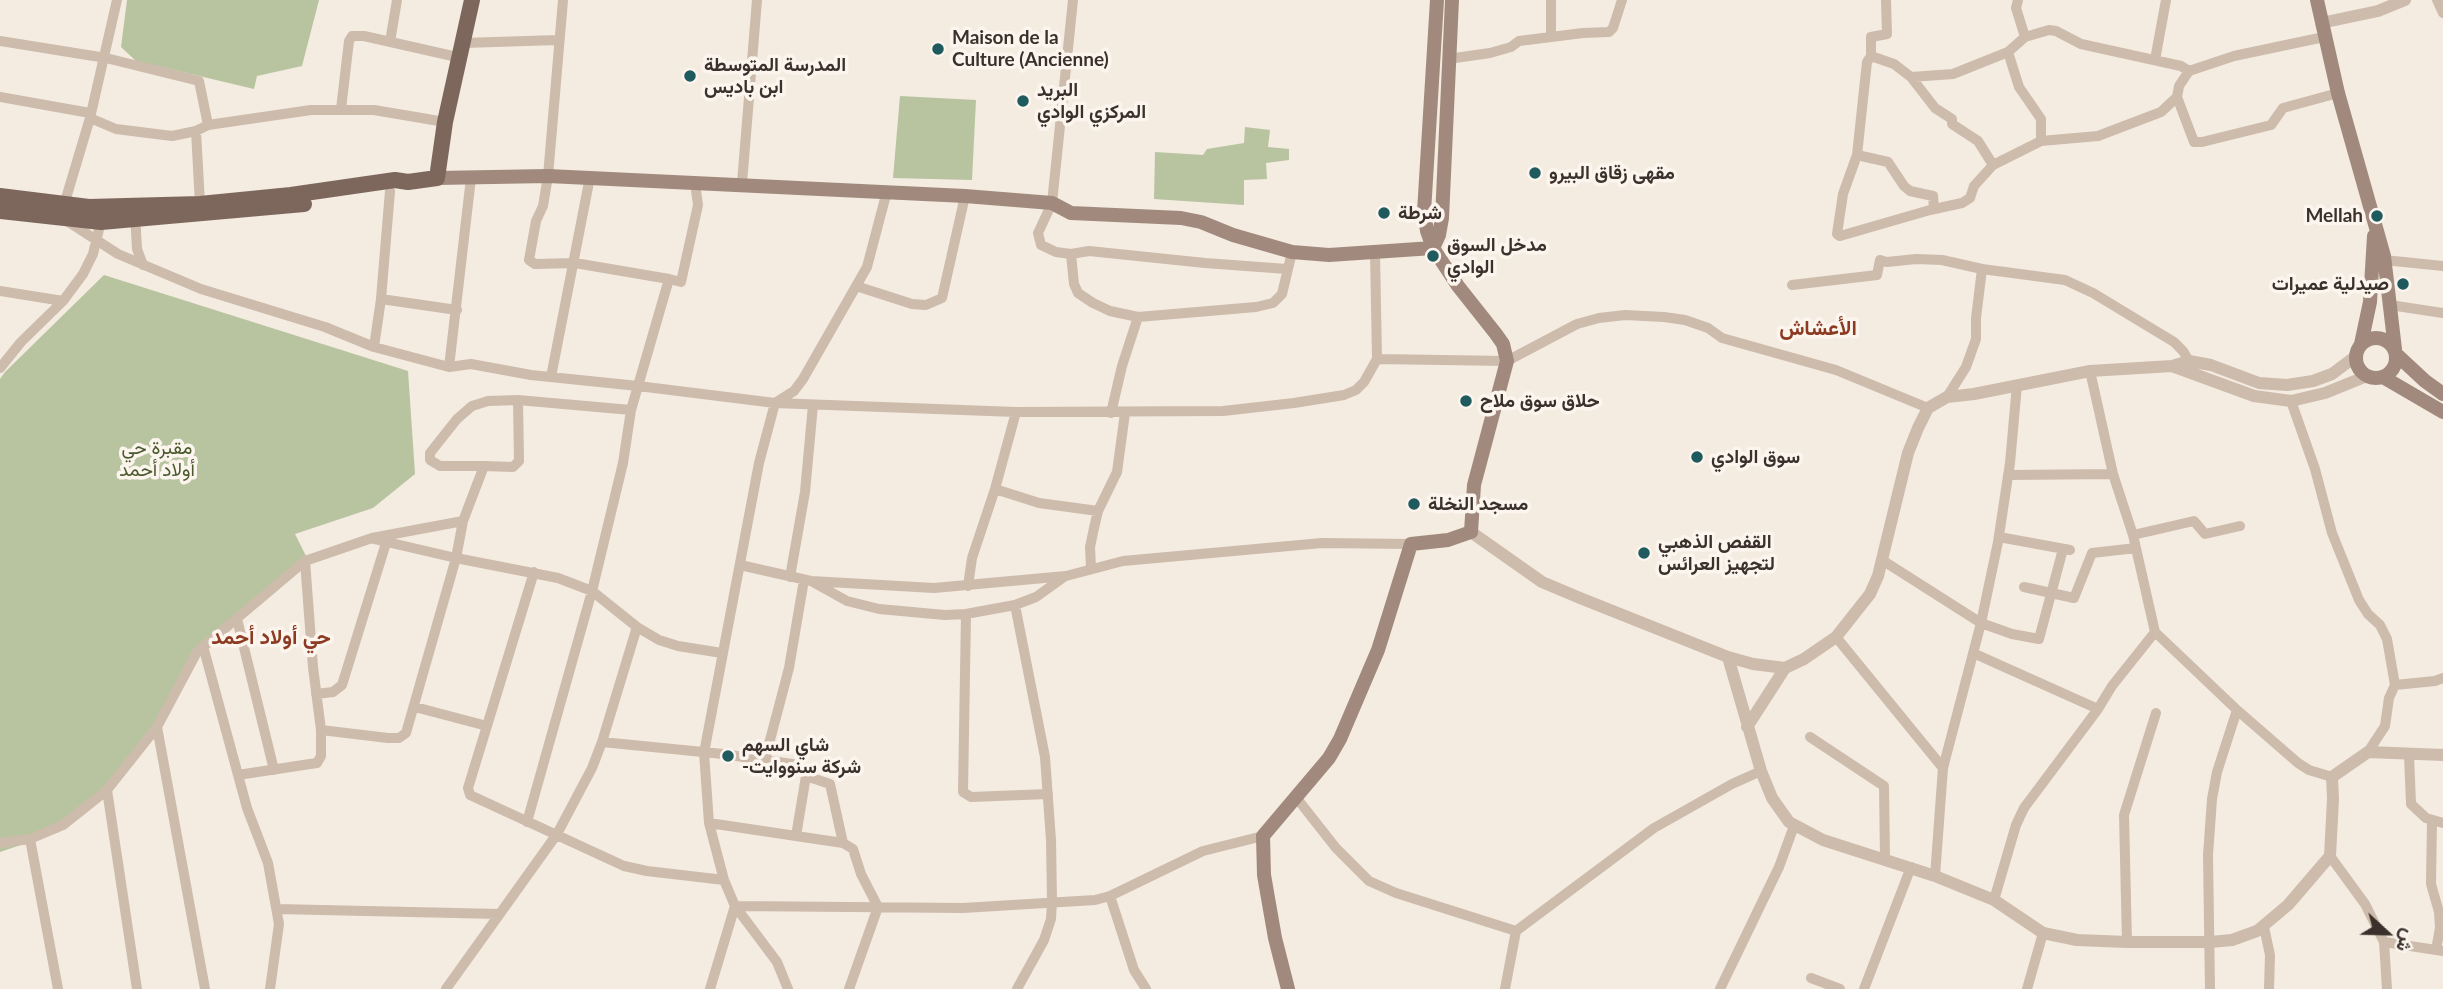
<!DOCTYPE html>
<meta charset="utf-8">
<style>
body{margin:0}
#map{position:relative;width:2443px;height:989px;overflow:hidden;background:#f4ebe1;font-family:Lato,Vazirmatn,sans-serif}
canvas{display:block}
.north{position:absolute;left:2352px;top:898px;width:70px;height:70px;-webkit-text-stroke:5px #fbf5ee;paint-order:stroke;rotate:112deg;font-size:19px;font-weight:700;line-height:28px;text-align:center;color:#3b302b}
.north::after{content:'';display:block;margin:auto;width:24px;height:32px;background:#3b302b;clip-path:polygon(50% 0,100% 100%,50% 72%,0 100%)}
</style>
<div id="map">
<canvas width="2443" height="989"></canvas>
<div class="north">ش</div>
</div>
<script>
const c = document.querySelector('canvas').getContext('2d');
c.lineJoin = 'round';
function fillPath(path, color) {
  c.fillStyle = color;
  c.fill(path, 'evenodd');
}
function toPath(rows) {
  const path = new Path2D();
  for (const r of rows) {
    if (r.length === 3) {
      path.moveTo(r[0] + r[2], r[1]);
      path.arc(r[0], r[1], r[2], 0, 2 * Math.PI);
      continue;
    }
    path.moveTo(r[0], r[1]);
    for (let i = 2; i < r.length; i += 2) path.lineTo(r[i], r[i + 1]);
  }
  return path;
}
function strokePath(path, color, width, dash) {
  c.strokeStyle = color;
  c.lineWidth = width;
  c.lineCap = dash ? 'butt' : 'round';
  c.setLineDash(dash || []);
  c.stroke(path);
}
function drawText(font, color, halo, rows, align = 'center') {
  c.font = font + ' Lato,Vazirmatn,sans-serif';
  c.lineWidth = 7;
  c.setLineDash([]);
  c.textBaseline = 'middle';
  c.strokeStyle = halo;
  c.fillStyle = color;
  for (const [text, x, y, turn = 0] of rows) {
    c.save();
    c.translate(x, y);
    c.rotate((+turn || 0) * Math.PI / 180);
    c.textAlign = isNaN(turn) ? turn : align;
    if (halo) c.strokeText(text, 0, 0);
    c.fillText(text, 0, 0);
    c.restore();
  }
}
fillPath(toPath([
 [127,0,319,0,302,66,257,76,254,89,136,61,121,47],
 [900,96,976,100,972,180,893,178],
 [1245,127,1270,130,1268,147,1289,149,1289,160,1266,163,1267,179,1244,180,1244,205,1154,199,1155,152,1203,155,1207,149,1244,143],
 [104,275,408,371,415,474,373,508,295,534,306,556,193,651,154,726,106,793,59,832,0,852,0,379,5,372]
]), '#b8c4a0');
strokePath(toPath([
 [563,0,548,176,543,206,536,221,529,260,535,264,575,263,669,279],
 [1073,0,1052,203,1038,233,1041,245,1056,252,1071,254,1089,251,1205,263,1287,269],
 [1886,0,1887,34,1871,37,1871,56,1867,62,1857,155,1843,194,1837,234,1840,236,1930,210,1962,203,1970,198,1974,186,1993,165,2041,141,2098,136,2161,112,2177,97,2179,86,2189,71,2234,56,2324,37],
 [2018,0,2016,8,2025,37],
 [2437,0,2443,13],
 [1551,36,1551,0],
 [0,41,106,58,199,81,208,125],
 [390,42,397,0],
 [463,43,558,40],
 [2008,52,2019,87,2041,119,2041,141],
 [1871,56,1894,64,1911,77],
 [1448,59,1490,53,1511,47,1519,41,1583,33,1609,32,1613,28,1622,0],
 [2155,60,2166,0],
 [0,97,90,113],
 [2177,97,2194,142,2202,142,2271,125,2283,108,2338,93],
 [341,109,349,41,352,36,364,36,457,57],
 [90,118,116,129,172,136,196,131,208,125,311,110,374,110,445,122],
 [196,131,200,204],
 [1857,155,1888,162,1904,186,1910,191,1933,196,1934,209],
 [1993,165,1978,141,1952,124,1952,119,1935,108,1911,77,1953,74,2008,52,2025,37,2049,30,2056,31,2081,44,2181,66,2189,71],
 [742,183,757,0],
 [64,205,90,118,117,0],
 [135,213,137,249,143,265],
 [64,219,118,254,201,289,325,327,374,347,449,367,471,364,531,375,638,386,775,403,1016,412,1223,411,1294,403,1344,395,1356,390,1364,382,1377,359,1375,253],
 [1071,254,1074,284,1078,293,1093,303,1110,311,1138,317,1256,307,1273,303,1282,294,1292,252],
 [2384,260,2443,266],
 [1792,285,1877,275,1880,260,1887,262,1916,259,1942,260,1982,269,2065,280,2093,293,2174,342,2183,351,2189,361,2189,366],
 [856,286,912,304,926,305,942,298,965,196],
 [0,291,63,301],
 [381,299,457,310],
 [2390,305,2443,313],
 [374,347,381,299,390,191],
 [1377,359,1507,361,1577,324,1599,318,1625,315,1664,317,1685,320,1708,328,1722,338,1836,370,1928,408],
 [449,367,471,178],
 [0,368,21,342,63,301,83,274,93,254,102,217],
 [2090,371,2113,474,2133,535,2155,632,2237,710,2298,763,2309,770,2332,777],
 [551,377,590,177],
 [1947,397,1966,367,1976,339,1976,318,1982,269],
 [2291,401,2315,469,2332,533,2359,600,2368,614,2380,625,2387,639,2395,685,2389,698,2385,726,2368,752],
 [1111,413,1122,366,1138,317],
 [484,466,440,466,430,460,430,453,457,419,472,406,488,401,518,400],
 [2008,475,2113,474],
 [995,489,1039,503,1098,511],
 [2133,535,2194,521,2205,534,2240,526],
 [1999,537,2070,550],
 [374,539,456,558,558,578,592,591,637,627,659,640,678,646,722,653],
 [1882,560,1981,623,2012,634,2039,639,2063,549],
 [740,565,811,581,934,588,1066,576,1123,561,1322,543,1411,544],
 [1091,568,1090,547,1094,528,1098,511,1117,472,1125,413],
 [534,572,468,788,470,795,624,866,647,871,724,880],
 [790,577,805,492,813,405],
 [811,581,847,601,879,609,945,615,966,614,1015,605,1036,597,1064,577],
 [968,586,972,558,995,489,1016,412],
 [2024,587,2074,598,2092,553,2136,548],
 [1015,605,1045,757,1051,840,1052,902,1051,919,1044,940,1017,989],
 [966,614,963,792,971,797,1048,794],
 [237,619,274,770],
 [1836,637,1943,768],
 [203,646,247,808,268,863,279,924,270,989],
 [1973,653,2098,709],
 [2395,685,2435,681,2443,678],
 [316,694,333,692,342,685,386,543],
 [415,707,487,726],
 [157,727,205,989],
 [321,730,388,738,399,738,406,733,456,558,463,521],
 [1810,737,1884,786,1885,859],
 [602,742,723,754,799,765,803,767,806,776,796,836],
 [2409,755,2411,804,2426,818,2443,823],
 [765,759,789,668,804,580],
 [238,775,310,764,317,763,321,756,321,730,313,667,305,561],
 [806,776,830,784,843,843],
 [107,790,137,989],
 [1295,796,1336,848,1369,881,1396,893,1516,931,1654,828,1732,784,1761,771],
 [2432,820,2431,884,2439,912,2440,928,2436,950],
 [527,822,592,591,623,463,631,410,669,279,681,282,698,205,695,183],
 [709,823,843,843,853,849,861,874,878,907,849,989],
 [30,839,58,989],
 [0,843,30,839,63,825,107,790,157,727,197,652,305,561,372,538,463,521,484,466,513,467,519,461,518,400,631,410],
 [2330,856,2365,904,2384,942,2387,989],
 [1935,876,1943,768,1981,623,1998,542,2010,463,2017,385],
 [1110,896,1134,970,1146,989],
 [1994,900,2016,825,2024,808,2098,709,2112,686,2155,632],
 [277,909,500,914],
 [2264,927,2270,955,2269,989],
 [2127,942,2124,815,2156,713],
 [2384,942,2443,951],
 [1811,978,1840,989],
 [446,989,557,834,592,768,602,742,637,627],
 [710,989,735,906,963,908,1095,900,1110,896,1203,851,1263,836],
 [788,989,777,962,735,906,724,880,709,823,704,753,759,463,775,403,794,391,803,379,867,267,887,191],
 [1505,989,1516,931],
 [1720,989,1779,867,1794,826],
 [1864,989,1911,867],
 [2027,989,2043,933],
 [2210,989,2208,855,2212,799,2217,772,2237,710]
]), '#cdbbac', 10);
strokePath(toPath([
 [2321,23,2378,11,2405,0],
 [2172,366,2254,396,2291,401,2325,393,2367,376],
 [1471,532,1542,582,1580,598,1728,657,1753,664,1785,668,1804,659,1836,637,1870,594,1878,576,1908,453,1918,428,1928,408,1947,397,1974,394,2090,371,2172,366,2189,361,2211,365,2259,383,2287,385,2313,381,2332,374,2356,356],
 [1728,657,1761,771,1772,798,1789,822,1823,840,1935,876,1994,900,2043,933,2077,940,2127,942,2210,942,2232,940,2257,931,2288,905,2330,856,2333,799,2332,777,2368,752,2443,755],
 [1747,727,1785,668]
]), '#cdbbac', 12);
strokePath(toPath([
 [2317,0,2338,93,2384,256,2395,349],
 [437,178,548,176,965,196,1052,203,1071,213,1181,218,1201,222,1233,235,1292,252,1329,255,1433,248],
 [1433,248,1439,235,1442,218,1452,0],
 [2376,358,20],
 [2361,344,2370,302,2374,236],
 [2397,355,2425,381,2443,394],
 [2383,377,2443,412],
 [1288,989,1275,938,1264,875,1263,836,1329,758,1340,739,1378,650,1411,544,1448,540,1471,532,1474,485,1507,361,1503,344,1496,334,1458,286,1433,248,1427,231,1424,212,1437,0]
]), '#a18a7d', 14);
strokePath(toPath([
 [0,196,89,207,200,204,291,195,395,180,408,182,437,178,445,122,472,0],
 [0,211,101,222,304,204]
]), '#7d675c', 16);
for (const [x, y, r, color] of [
 [938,49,7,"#1f5a5e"],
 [690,76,7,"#1f5a5e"],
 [1023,101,7,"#1f5a5e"],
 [1535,173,7,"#1f5a5e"],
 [1384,213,7,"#1f5a5e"],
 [2377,216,7,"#1f5a5e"],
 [1433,256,7,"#1f5a5e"],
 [2403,284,7,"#1f5a5e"],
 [1466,401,7,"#1f5a5e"],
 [1697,457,7,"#1f5a5e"],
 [1414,504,7,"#1f5a5e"],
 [1644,553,7,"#1f5a5e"],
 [728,756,7,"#1f5a5e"]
]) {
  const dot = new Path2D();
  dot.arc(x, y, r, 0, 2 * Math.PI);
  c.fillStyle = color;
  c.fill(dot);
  strokePath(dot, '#fbf5ee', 2.5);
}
drawText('bold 19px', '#3b302b', '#fbf5ee', [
 ["Maison de la",952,38],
 ["Culture (Ancienne)",952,60],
 ["المدرسة المتوسطة",704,65],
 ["ابن باديس",704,87],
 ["البريد",1037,90],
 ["المركزي الوادي",1037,112],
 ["مقهى زقاق البيرو",1549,173],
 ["شرطة",1398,213],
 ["Mellah",2363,216,"right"],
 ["مدخل السوق",1447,245],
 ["الوادي",1447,267],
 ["صيدلية عميرات",2389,284,"right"],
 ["حلاق سوق ملاح",1480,401],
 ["سوق الوادي",1711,457],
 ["مسجد النخلة",1428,504],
 ["القفص الذهبي",1658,542],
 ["لتجهيز العرائس",1658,564],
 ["شاي السهم",742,745],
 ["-شركة سنووايت",742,767]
], 'left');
drawText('19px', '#4a5a2e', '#fbf5ee', [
 ["مقبرة حي",157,448],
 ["أولاد أحمد",157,470]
]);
drawText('bold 21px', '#8c3b22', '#fbf5ee', [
 ["الأعشاش",1818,328],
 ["حي أولاد أحمد",271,637]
]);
</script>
